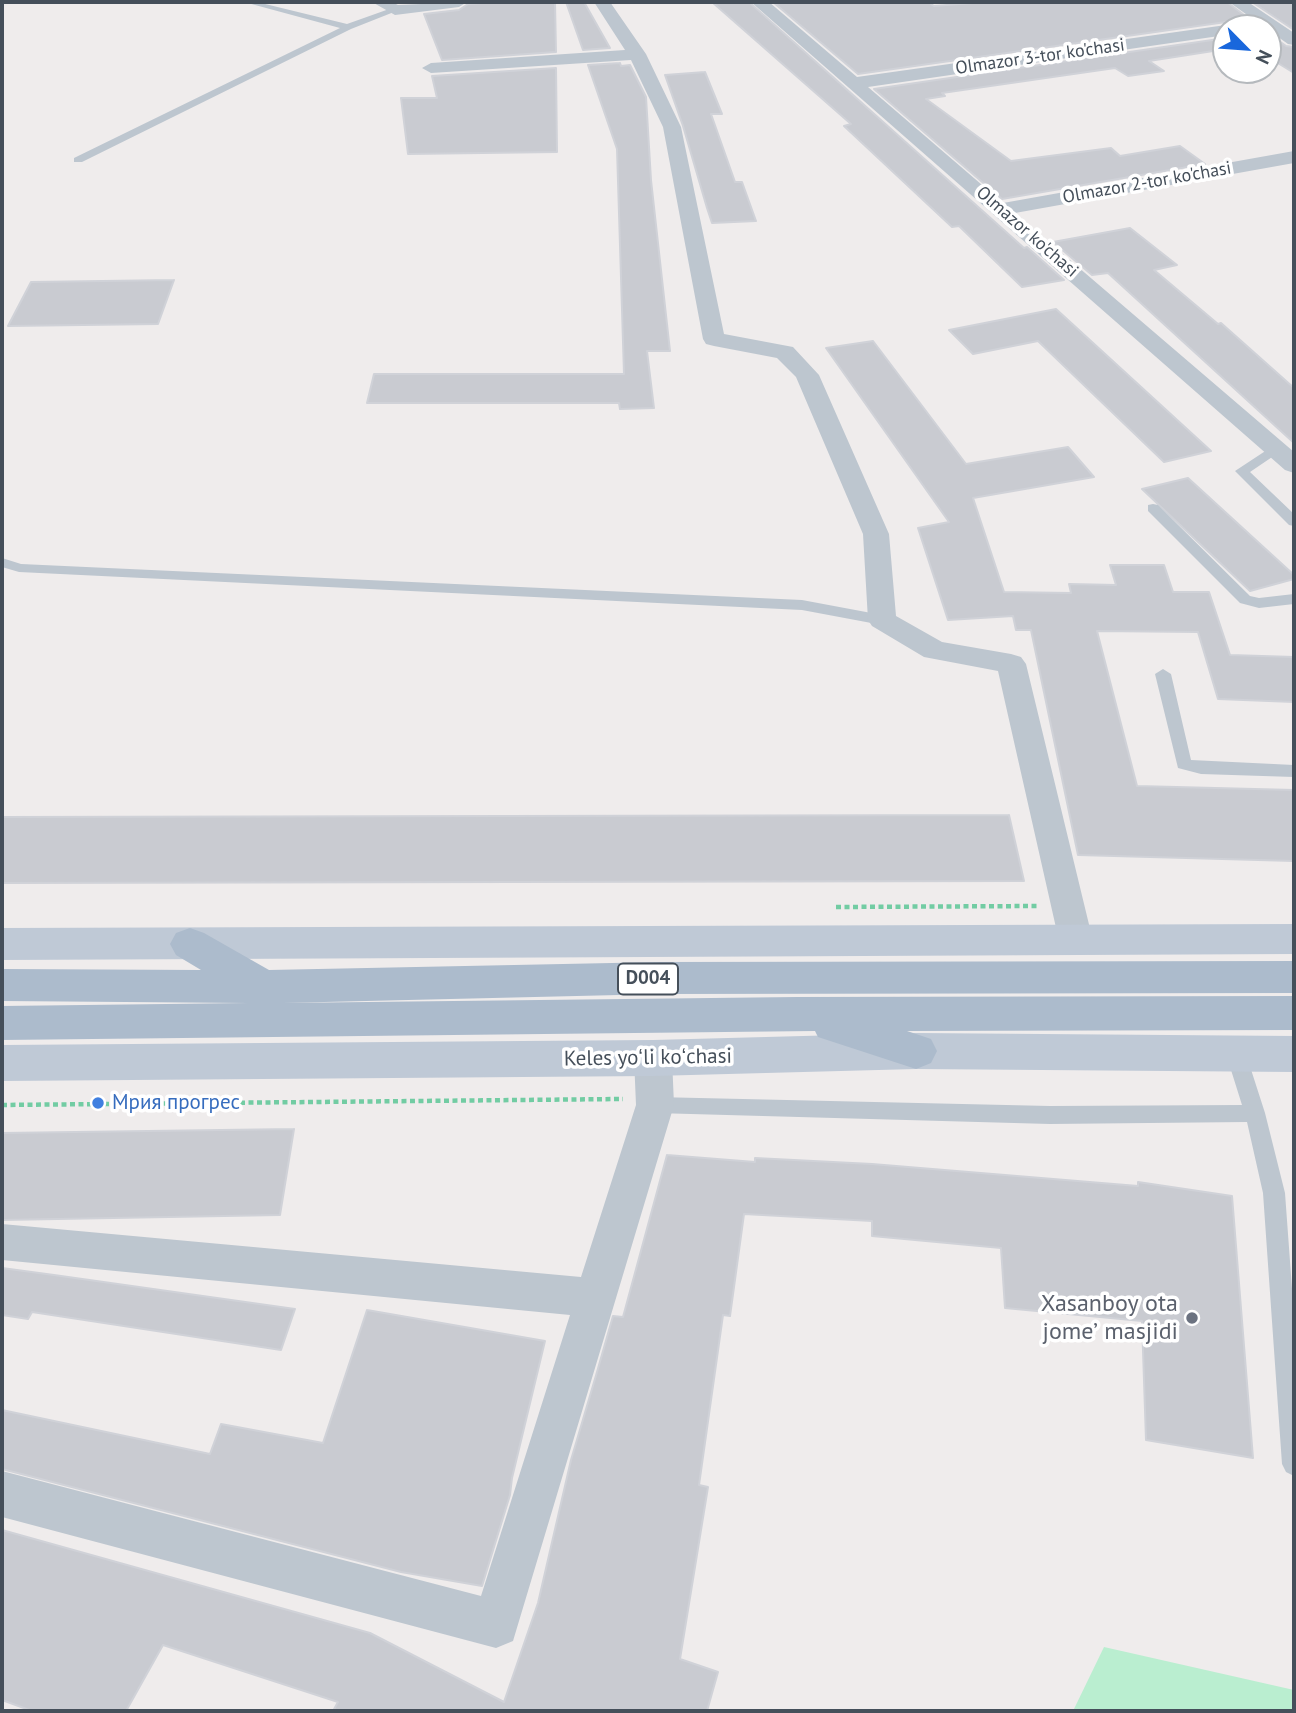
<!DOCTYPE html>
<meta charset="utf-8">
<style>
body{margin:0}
#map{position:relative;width:1296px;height:1713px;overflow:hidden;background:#efecec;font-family:"PT Sans",sans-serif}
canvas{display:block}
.frame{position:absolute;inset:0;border:4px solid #454f5a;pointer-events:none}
.north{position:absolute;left:1212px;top:14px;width:70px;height:70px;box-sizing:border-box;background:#fff;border:2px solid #b5b9bd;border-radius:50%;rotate:115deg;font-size:19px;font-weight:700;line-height:28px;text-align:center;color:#454f5a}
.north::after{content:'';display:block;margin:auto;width:24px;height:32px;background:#1967dc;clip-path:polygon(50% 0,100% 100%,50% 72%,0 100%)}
</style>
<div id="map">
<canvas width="1296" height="1713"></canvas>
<div class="frame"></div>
<div class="north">N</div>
</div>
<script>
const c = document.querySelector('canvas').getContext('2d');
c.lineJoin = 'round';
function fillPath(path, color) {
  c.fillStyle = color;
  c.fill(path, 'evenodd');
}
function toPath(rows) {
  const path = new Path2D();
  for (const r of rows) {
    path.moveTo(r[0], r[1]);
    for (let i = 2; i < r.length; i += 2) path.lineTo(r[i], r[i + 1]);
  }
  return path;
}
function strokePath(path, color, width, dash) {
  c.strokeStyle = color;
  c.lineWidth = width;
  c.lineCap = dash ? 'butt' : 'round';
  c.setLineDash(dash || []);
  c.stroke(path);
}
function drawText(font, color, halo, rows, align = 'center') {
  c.font = font + ' "PT Sans",sans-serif';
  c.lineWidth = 7;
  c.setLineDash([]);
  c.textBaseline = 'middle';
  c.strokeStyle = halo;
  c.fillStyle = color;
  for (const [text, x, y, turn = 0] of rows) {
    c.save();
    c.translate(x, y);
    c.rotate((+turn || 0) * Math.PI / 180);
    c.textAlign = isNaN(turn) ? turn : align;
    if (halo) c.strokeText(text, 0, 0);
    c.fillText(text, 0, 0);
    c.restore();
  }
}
fillPath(toPath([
 [1104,1647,1294,1690,1294,1711,1073,1711]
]), '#baeed0');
const building = toPath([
 [497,2,555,2,556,52,442,60,424,14,459,10,468,4,497,2],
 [566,2,584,2,610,48,583,50,566,2],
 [712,2,749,2,1024,248,1027,247,1064,280,1022,287,959,226,952,227,844,126,851,124,712,2],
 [773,2,928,2,934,6,986,2,1227,2,1261,28,1233,28,1234,25,1226,22,858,74,773,2],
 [1252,2,1294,2,1294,30,1252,2],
 [1268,33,1286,46,1294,47,1294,73,1268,57,1268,33],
 [1226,38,1226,49,1149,61,1164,71,1128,76,1115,68,942,93,945,96,926,99,1011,161,1111,148,1120,156,1180,146,1205,164,1002,199,874,89,1226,38],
 [620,63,621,66,630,65,646,97,651,180,670,351,647,351,654,408,620,409,619,403,367,403,374,374,624,374,617,149,588,65,620,63],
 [556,68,557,152,408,154,401,98,437,98,432,76,556,68],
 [705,72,722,114,711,114,735,182,742,182,756,221,712,223,707,208,683,126,665,75,705,72],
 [1130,228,1177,265,1154,270,1218,324,1221,323,1294,388,1294,443,1108,273,1092,275,1053,242,1130,228],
 [174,280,158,324,8,326,31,282,174,280],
 [1056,309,1211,451,1164,462,1038,341,973,354,949,330,1056,309],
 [873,341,966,464,1068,447,1094,477,973,498,1004,592,1071,593,1069,584,1116,585,1110,565,1164,565,1173,592,1209,592,1230,655,1294,657,1294,702,1218,699,1198,632,1097,631,1137,786,1294,790,1294,861,1078,855,1031,630,1016,630,1013,616,948,620,918,528,949,522,826,348,873,341],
 [1188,478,1294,575,1294,579,1250,591,1142,489,1188,478],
 [1009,815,1024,881,2,883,2,817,1009,815],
 [294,1129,280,1215,2,1220,2,1133,294,1129],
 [667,1155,755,1162,755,1158,872,1164,1138,1186,1138,1182,1232,1196,1253,1458,1146,1440,1142,1321,1005,1308,1001,1248,872,1236,872,1221,744,1214,730,1316,723,1315,699,1485,708,1487,680,1659,718,1672,707,1711,333,1711,338,1702,163,1645,126,1711,32,1711,2,1700,2,1530,370,1633,504,1702,538,1603,571,1460,597,1372,613,1316,623,1317,667,1155],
 [2,1268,54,1275,295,1309,281,1350,32,1312,28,1319,2,1315,2,1268],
 [367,1310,545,1341,512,1478,510,1495,482,1586,401,1572,2,1469,2,1410,210,1454,221,1424,323,1443,367,1310]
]);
fillPath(building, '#c9cbd1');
strokePath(building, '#d0d2d8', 2);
strokePath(toPath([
 [836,907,1037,906],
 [2,1105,623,1099]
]), '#72cca3', 4.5, [5, 3.5]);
fillPath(toPath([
 [244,2,257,2,347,24,392,8,399,10,351,29,82,162,74,162,74,158,340,28,244,2],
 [1276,444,1281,445,1281,451,1250,472,1294,514,1294,526,1289,525,1235,471,1276,444],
 [1153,504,1158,505,1250,596,1259,598,1294,594,1294,604,1259,608,1240,603,1148,511,1148,505,1153,504],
 [2,558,21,564,802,600,882,615,890,620,882,625,802,610,19,572,2,567,2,558],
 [1163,669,1171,674,1191,760,1294,765,1294,777,1201,774,1178,768,1155,674,1163,669],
 [1236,1046,1243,1048,1246,1054,1265,1113,1285,1193,1294,1316,1294,1476,1286,1472,1282,1464,1263,1193,1247,1122,1050,1124,655,1113,648,1111,645,1105,648,1099,655,1097,1050,1106,1242,1105,1226,1054,1229,1048,1236,1046]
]), '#bdc6cf');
fillPath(toPath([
 [372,2,392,2,398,5,467,2,459,7,395,15,372,2],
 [594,2,610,2,646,54,681,127,724,334,793,347,819,375,889,534,896,616,942,642,1011,654,1021,657,1026,664,1093,941,1088,950,1076,954,1064,950,1059,941,998,671,924,657,872,626,868,620,863,534,796,377,777,358,714,346,706,344,703,339,663,127,631,60,431,73,422,68,431,63,625,50,594,2],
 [751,2,769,2,857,77,1226,25,1232,26,1226,28,1226,35,868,87,1003,203,1294,151,1294,163,1015,213,1294,452,1294,473,1285,470,751,2],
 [1229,2,1248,2,1294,33,1294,45,1288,44,1229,2],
 [653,1043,666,1047,672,1058,674,1105,513,1641,496,1648,2,1517,2,1471,481,1596,570,1315,2,1260,2,1224,581,1277,636,1105,634,1058,640,1047,653,1043]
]), '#bdc6cf');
fillPath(toPath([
 [1294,924,1294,954,2,960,2,928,1294,924],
 [916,1033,1294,1036,1294,1072,916,1069,653,1076,2,1081,2,1045,653,1040,916,1033]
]), '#bfc9d6');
fillPath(toPath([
 [190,928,204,933,269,970,661,962,1294,961,1294,993,661,994,282,1003,797,997,1294,996,1294,1030,907,1031,931,1039,937,1051,931,1063,916,1069,818,1037,815,1031,2,1040,2,1006,248,1003,2,1001,2,969,201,970,176,955,170,944,176,933,190,928]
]), '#acbbcc');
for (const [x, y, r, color] of [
 [98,1103,7,"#3f7fe0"],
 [1192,1318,7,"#6b7280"]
]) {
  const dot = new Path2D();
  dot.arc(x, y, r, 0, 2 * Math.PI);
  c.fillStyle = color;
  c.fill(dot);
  strokePath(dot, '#fff', 2.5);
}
drawText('18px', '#454f5a', '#fff', [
 ["Olmazor 3-tor ko'chasi",1040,57,-8],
 ["Olmazor 2-tor ko'chasi",1147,183,-10],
 ["Olmazor ko'chasi",1027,232,41]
]);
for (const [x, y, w] of [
 [648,979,60]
]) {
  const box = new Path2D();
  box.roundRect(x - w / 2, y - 15.5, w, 31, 5);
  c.fillStyle = '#fff';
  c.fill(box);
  strokePath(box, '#454f5a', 2);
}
drawText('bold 19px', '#454f5a', null, [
 ["D004",648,979]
]);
drawText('21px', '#454f5a', '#fff', [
 ["Keles yoʻli koʻchasi",648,1058,-1]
]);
drawText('21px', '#366cbe', '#fff', [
 ["Мрия прогрес",112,1103]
], 'left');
drawText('24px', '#5b616d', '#fff', [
 ["Xasanboy ota",1178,1304],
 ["jome’ masjidi",1178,1332]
], 'right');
</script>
